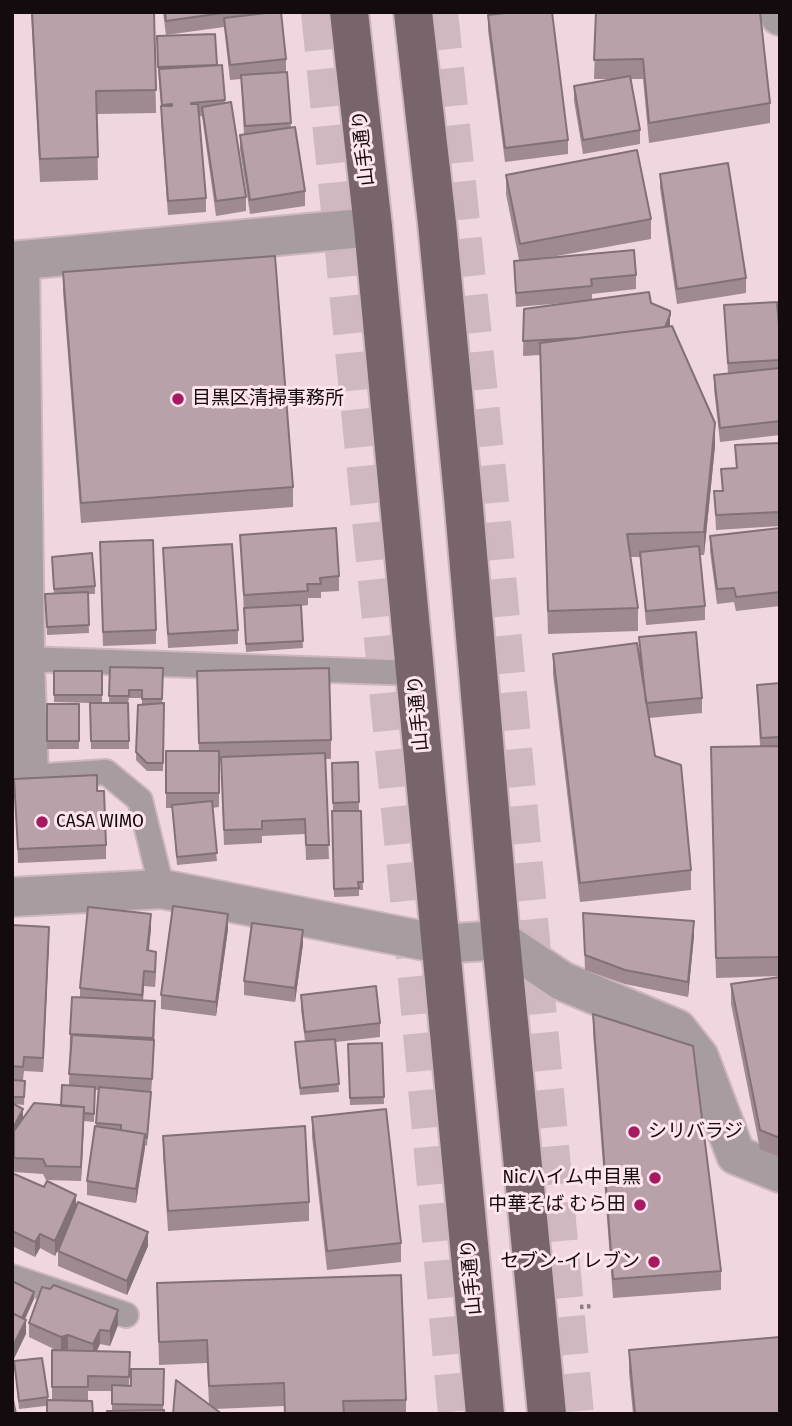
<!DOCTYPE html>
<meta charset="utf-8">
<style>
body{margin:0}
#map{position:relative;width:792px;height:1426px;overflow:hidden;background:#f0d7df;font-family:"Fira Sans Condensed",sans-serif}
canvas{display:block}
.frame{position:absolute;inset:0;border:14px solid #130b0e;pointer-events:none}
</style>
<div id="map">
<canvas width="792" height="1426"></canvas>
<div class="frame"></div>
</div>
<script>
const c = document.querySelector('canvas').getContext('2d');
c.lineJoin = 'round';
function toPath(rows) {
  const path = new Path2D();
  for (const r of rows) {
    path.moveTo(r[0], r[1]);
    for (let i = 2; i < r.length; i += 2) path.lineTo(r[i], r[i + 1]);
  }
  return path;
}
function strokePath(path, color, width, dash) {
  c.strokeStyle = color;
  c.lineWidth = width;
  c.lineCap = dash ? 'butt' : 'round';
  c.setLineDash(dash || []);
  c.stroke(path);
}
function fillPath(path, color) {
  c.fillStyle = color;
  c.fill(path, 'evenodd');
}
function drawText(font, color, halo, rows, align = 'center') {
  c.font = font + ' "Fira Sans Condensed","Noto Sans JP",sans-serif';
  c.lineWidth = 6;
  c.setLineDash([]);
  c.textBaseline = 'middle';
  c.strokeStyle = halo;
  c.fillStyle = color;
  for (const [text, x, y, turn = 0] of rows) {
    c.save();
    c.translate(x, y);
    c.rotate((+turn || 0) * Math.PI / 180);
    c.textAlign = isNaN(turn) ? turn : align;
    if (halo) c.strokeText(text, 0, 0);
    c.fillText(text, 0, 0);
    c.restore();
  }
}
strokePath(toPath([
 [320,12,417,979,457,1414],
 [439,12,489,490,575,1414]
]), '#cfb8c0', 38, [38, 19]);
const service = toPath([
 [25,659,415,673],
 [16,778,106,772,140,800,162,889],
 [12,1277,126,1315]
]);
const minor = toPath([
 [779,12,780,16],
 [20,260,25,659,29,778],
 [12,261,373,227],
 [12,897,162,889,440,944,501,940,562,981,677,1029,699,1057,736,1155,780,1173]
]);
const primary = toPath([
 [349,12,373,227,485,1414],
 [413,12,437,223,463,496,501,940,547,1414]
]);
strokePath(service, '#cdb6be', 28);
strokePath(minor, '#cdb6be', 42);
strokePath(primary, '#cdb6be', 42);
strokePath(toPath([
 [580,1307,592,1306]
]), '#8f7d83', 4.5, [3.5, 3.5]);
strokePath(service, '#a79c9f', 24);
strokePath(minor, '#a79c9f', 38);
strokePath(primary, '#78656b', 38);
fillPath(toPath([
 [31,12,154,12,156,113,97,114,98,180,40,182],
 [163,12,281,12,286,59,286,72,287,72,291,128,305,191,305,206,250,214,240,150,240,135,244,135,241,79,230,80,224,27,166,35],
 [596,12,770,103,770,123,649,143,643,79,631,79,640,130,640,144,583,154,574,101,574,86,613,79,594,79],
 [488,15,568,140,568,154,505,162,488,30],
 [157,36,217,65,222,65,225,103,246,197,246,211,216,216,202,116,199,117,206,198,206,212,168,215,161,121,161,106,159,83],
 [660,174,746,278,746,293,677,304,660,188],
 [506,175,651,219,651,239,551,257,636,275,636,289,592,294,592,300,651,303,670,326,715,446,704,555,700,555,705,606,705,620,646,625,640,557,630,557,638,608,638,631,548,634,540,355,523,356,524,309,576,302,516,307,514,261,519,260,506,194],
 [63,272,293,487,293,507,81,523,63,291],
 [724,305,780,337,780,435,720,442,714,389,714,375,728,374],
 [780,443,780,526,716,530,714,491,722,491,721,469,736,468,735,445],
 [780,528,780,606,736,611,734,602,717,604,710,551,710,536],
 [240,535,339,576,339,591,321,592,321,598,308,598,308,605,301,606,303,648,246,652],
 [163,548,238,630,238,644,168,648],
 [52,557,95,586,95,594,88,594,89,633,47,635,45,594,54,594],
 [100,557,156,630,156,644,103,646],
 [639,637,702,698,702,713,649,718,655,756,691,870,691,890,580,902,553,674,553,654,641,668],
 [110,667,163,668,162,704,164,703,163,771,147,771,136,760,138,705,142,705,142,698,129,698,128,703,129,749,91,749,90,703,54,702,54,671,102,671,102,703,109,703],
 [780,683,780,976,716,978,711,767,760,746,757,685],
 [197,690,331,740,331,759,325,759,329,859,306,860,305,834,262,836,262,843,224,845,221,762,219,762,219,807,212,808,217,861,177,865,172,808,166,808,166,751,199,751],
 [47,704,79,704,79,749,47,749],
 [358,762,359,810,333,811,332,763],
 [14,779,97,791,106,845,106,859,18,863],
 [332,811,361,811,363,890,359,890,359,896,334,897],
 [583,913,694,936,688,997,625,984,585,970],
 [12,925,49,941,43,1072,24,1071,23,1080,25,1081,24,1105,15,1104,23,1118,61,1106,69,1086,70,1034,80,998,80,988,151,928,149,951,156,966,155,987,144,986,143,1001,155,1016,154,1054,147,1146,145,1145,136,1203,87,1195,87,1181,96,1126,98,1090,95,1090,94,1122,84,1121,81,1181,46,1180,43,1174,14,1172,14,1141,12,1144],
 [228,929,216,1016,161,1009,161,995],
 [303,944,295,1002,244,995,244,981],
 [780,977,780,1157,760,1149,731,1004,731,984],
 [301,995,380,1023,380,1037,336,1042,339,1092,300,1095,295,1042,305,1041,301,1009],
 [593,1014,721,1271,721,1290,613,1298,593,1033],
 [382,1043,384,1104,350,1105,348,1044],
 [312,1117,401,1243,401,1262,327,1270,312,1137],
 [163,1136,309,1202,309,1221,168,1231,163,1155],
 [12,1173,76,1206,148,1246,127,1295,58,1266,58,1251,61,1242,55,1256,40,1248,35,1257,12,1246],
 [157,1283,406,1400,406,1414,284,1414,284,1406,215,1409,209,1404,207,1363,159,1365],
 [29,1323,118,1325,110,1346,100,1344,97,1351,130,1352,129,1386,164,1369,163,1410,112,1411,112,1391,88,1391,88,1401,19,1409,14,1361,48,1397,48,1400,52,1401,52,1350,58,1351,29,1337],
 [629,1350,780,1414,633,1414,629,1373]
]), '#9f8a91');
fillPath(toPath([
 [670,315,670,330,661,336],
 [715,423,715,446,704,555,704,532],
 [151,914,151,928,147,965,147,950],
 [228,914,228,929,216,1016,216,1002],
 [694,921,694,936,688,997,688,982],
 [49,927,49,941,43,1072,43,1058],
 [303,930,303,944,295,1002,295,988],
 [156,952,156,966,155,987,155,972],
 [144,971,144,986,142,1009,142,995],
 [84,1107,84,1122,81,1181,81,1167],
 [23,1109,23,1123,12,1144,12,1130],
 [145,1134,145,1148,136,1203,136,1189],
 [76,1195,76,1209,55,1256,55,1241],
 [148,1232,148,1246,127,1295,127,1281],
 [40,1234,40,1248,35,1257,35,1242],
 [34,1292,34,1299,22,1326,22,1318],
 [118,1310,118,1325,110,1346,110,1331],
 [26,1320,26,1334,12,1363,12,1348],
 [100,1330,100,1344,93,1358,93,1344],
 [68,1335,68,1349,61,1352,61,1337]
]), '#827176');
const building = toPath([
 [32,12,154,12,156,90,96,91,98,157,40,159,32,12],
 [165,12,230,12,166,21,165,12],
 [275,12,281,12,286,59,230,65,224,18,275,12],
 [513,12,552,12,568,140,505,148,488,15,513,12],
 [596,12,760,12,770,103,649,123,643,59,594,60,596,12],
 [215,34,217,65,158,67,157,36,215,34],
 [222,65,225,100,191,103,191,104,198,104,206,198,168,201,161,106,172,106,172,104,162,105,159,69,222,65],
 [287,72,291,123,245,126,241,75,287,72],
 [630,76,640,130,583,140,574,86,630,76],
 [231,102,246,197,216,201,202,107,231,102],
 [295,127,305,191,250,200,240,135,295,127],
 [637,150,651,219,520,244,506,175,637,150],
 [728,163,746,278,677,289,660,174,728,163],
 [634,250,636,275,591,279,592,286,516,293,514,261,634,250],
 [275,256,293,487,81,503,63,272,275,256],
 [649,292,651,303,670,311,670,315,665,327,578,338,523,341,524,309,649,292],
 [777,302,780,337,780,360,728,363,724,305,777,302],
 [672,326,715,423,704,532,627,534,638,608,548,611,540,343,672,326],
 [780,368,780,421,720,428,714,375,780,368],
 [780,443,780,512,716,515,714,491,723,491,721,469,737,468,735,445,780,443],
 [336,528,339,576,320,578,321,584,307,584,308,591,244,595,240,535,336,528],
 [780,528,780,592,736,597,734,588,717,589,710,536,780,528],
 [153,540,156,630,103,632,100,542,153,540],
 [232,544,238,630,168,634,163,548,232,544],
 [699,546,705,606,646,611,640,552,699,546],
 [92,553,95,586,54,589,52,557,92,553],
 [88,592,89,625,47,627,45,594,88,592],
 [301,605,303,641,246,644,244,608,301,605],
 [696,632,702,698,646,703,639,637,696,632],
 [637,643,655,756,681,765,691,870,580,883,553,654,637,643],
 [110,667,163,668,162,699,142,699,142,690,129,690,129,696,109,696,110,667],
 [329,668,331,740,199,743,197,671,329,668],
 [54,671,102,671,102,695,54,695,54,671],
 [780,683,780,737,761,738,757,685,780,683],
 [90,703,128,703,129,741,91,741,90,703],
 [164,703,163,763,147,763,136,752,138,705,164,703],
 [47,704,79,704,79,741,47,741,47,704],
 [780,746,780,957,716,958,711,747,780,746],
 [166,751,219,751,219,793,166,793,166,751],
 [325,753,329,845,306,845,305,819,262,821,262,829,224,830,221,757,325,753],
 [358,762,359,802,333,803,332,763,358,762],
 [97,775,97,791,104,791,106,845,18,849,14,779,97,775],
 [212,801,217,853,177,857,172,805,212,801],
 [332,811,361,811,363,882,358,882,359,888,334,889,332,811],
 [173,906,228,914,216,1002,161,995,173,906],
 [88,907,151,914,147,950,156,952,155,972,144,971,142,995,80,988,88,907],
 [583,913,694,921,688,982,625,970,585,955,583,913],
 [252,923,303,930,295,988,244,981,252,923],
 [12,925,49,927,43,1058,24,1057,23,1067,12,1066,12,925],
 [780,977,780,1138,760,1130,731,984,780,977],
 [376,986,380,1023,305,1032,301,995,376,986],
 [72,997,155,1001,153,1038,70,1034,72,997],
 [593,1014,693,1046,721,1271,613,1279,593,1014],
 [72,1035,154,1040,152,1079,69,1074,72,1035],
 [335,1039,339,1084,300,1088,295,1042,335,1039],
 [382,1043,384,1097,350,1098,348,1044,382,1043],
 [12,1080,25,1081,24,1097,12,1097,12,1080],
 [62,1085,95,1087,94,1114,84,1113,84,1107,61,1106,62,1085],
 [99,1087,151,1092,147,1138,145,1138,145,1134,121,1130,121,1125,96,1123,99,1087],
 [12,1103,23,1109,12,1130,12,1103],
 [34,1103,84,1107,81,1167,46,1166,43,1159,14,1158,14,1131,34,1103],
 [386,1109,401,1243,327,1251,312,1117,386,1109],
 [95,1126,145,1134,136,1189,87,1181,95,1126],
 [305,1126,309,1202,168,1211,163,1136,305,1126],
 [12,1173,44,1187,47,1181,76,1195,55,1241,40,1234,35,1242,12,1231,13,1223,12,1223,12,1173],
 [78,1202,148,1232,127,1281,58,1251,78,1202],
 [401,1275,406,1400,343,1401,344,1414,285,1414,284,1383,209,1386,207,1340,159,1342,157,1283,401,1275],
 [12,1281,34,1292,22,1318,12,1313,12,1281],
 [54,1285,118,1310,110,1331,100,1330,93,1344,68,1335,61,1337,29,1323,42,1287,50,1289,54,1285],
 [12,1313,26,1320,12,1348,12,1313],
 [780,1337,780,1414,635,1414,629,1350,780,1337],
 [52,1350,130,1352,129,1377,88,1376,88,1387,52,1387,52,1350],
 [42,1358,48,1397,19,1401,14,1361,42,1358],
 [131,1369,164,1369,163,1405,112,1404,112,1385,131,1386,131,1369],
 [176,1380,222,1414,173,1414,176,1380],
 [12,1395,16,1414,12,1414,12,1395],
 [47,1400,92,1401,93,1414,47,1414,47,1400],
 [164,1410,164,1414,107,1414,107,1411,164,1410]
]);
fillPath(building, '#b9a1a9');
strokePath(building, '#827176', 2);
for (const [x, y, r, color] of [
 [178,399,7,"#a51a60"],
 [42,822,7,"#a51a60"],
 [634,1132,7,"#a51a60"],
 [655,1178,7,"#a51a60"],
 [640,1205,7,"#a51a60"],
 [654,1262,7,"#a51a60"]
]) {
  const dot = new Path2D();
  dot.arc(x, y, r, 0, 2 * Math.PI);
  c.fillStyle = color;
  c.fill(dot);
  strokePath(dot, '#fee4ec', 2.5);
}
drawText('19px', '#130b0e', '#fee4ec', [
 ["山手通り",364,148,-96],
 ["山手通り",419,713,-95],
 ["山手通り",472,1277,-95]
]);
drawText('19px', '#130b0e', '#fee4ec', [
 ["目黒区清掃事務所",192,399],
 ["CASA WIMO",56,822],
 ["シリバラジ",648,1132],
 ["Nicハイム中目黒",641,1178,"right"],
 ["中華そば むら田",626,1205,"right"],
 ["セブン-イレブン",640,1262,"right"]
], 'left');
</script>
